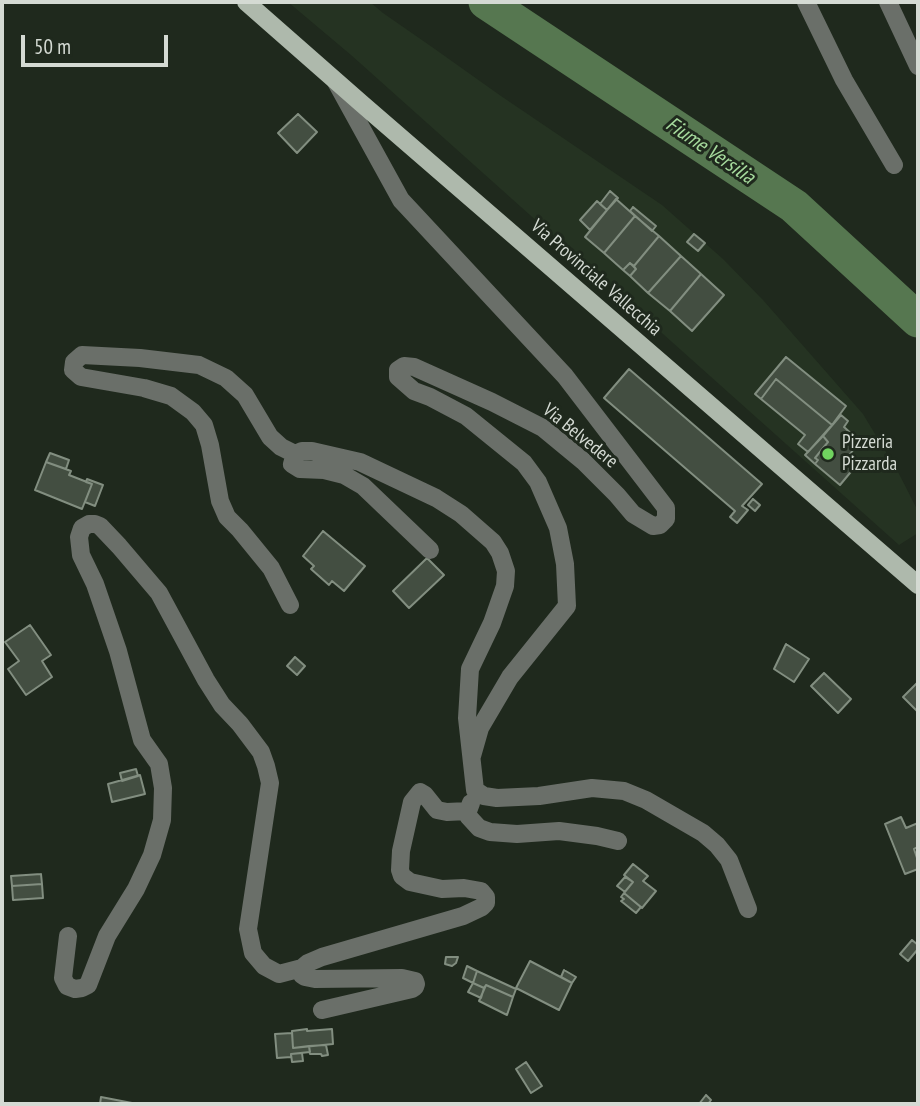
<!DOCTYPE html>
<style>
body{margin:0}
#map{position:relative;width:920px;height:1106px;overflow:hidden;background:#1f291d;font-family:"PT Sans Narrow",sans-serif}
canvas{display:block}
.frame{position:absolute;inset:0;border:4px solid #d4dad3;pointer-events:none}
.scale{position:absolute;left:21px;top:35px;width:147px;height:32px;box-sizing:border-box;border:4px solid #d4dad3;border-top:0;padding-left:9px;font-size:21px;line-height:24px;white-space:nowrap;color:#d4dad3;-webkit-text-stroke:5px #1f291d;paint-order:stroke}
</style>
<div id="map">
<canvas width="920" height="1106"></canvas>
<div class="frame"></div>
<div class="scale">50 m</div>
</div>
<script>
const c = document.querySelector('canvas').getContext('2d');
c.lineJoin = 'round';
function fillPath(path, color) {
  c.fillStyle = color;
  c.fill(path, 'evenodd');
}
function toPath(rows) {
  const path = new Path2D();
  for (const r of rows) {
    path.moveTo(r[0], r[1]);
    for (let i = 2; i < r.length; i += 2) path.lineTo(r[i], r[i + 1]);
  }
  return path;
}
function strokePath(path, color, width, dash) {
  c.strokeStyle = color;
  c.lineWidth = width;
  c.lineCap = dash ? 'butt' : 'round';
  c.setLineDash(dash || []);
  c.stroke(path);
}
function drawText(font, color, halo, rows, align = 'center') {
  c.font = font + ' "PT Sans Narrow",sans-serif';
  c.lineWidth = 6;
  c.setLineDash([]);
  c.textBaseline = 'middle';
  c.strokeStyle = halo;
  c.fillStyle = color;
  for (const [text, x, y, turn = 0] of rows) {
    c.save();
    c.translate(x, y);
    c.rotate((+turn || 0) * Math.PI / 180);
    c.textAlign = isNaN(turn) ? turn : align;
    if (halo) c.strokeText(text, 0, 0);
    c.fillText(text, 0, 0);
    c.restore();
  }
}
fillPath(toPath([
 [288,2,370,2,383,13,432,47,501,96,662,205,723,259,763,300,863,414,898,472,918,511,918,533,899,545,351,55]
]), '#253322');
strokePath(toPath([
 [486,2,794,206,918,320]
]), '#567750', 35);
const building = toPath([
 [298,114,317,132,297,153,278,133,298,114],
 [610,191,618,198,607,210,600,204,610,191],
 [616,199,635,216,604,253,585,237,616,199],
 [597,201,607,210,590,230,580,220,597,201],
 [633,207,656,226,652,231,630,211,633,207],
 [635,216,659,236,634,266,630,263,623,270,604,253,635,216],
 [694,234,705,243,698,251,687,242,694,234],
 [659,236,681,256,648,293,630,276,636,269,634,266,659,236],
 [681,256,701,274,670,311,648,293,681,256],
 [630,263,636,269,630,276,623,270,630,263],
 [701,274,724,295,692,331,670,311,701,274],
 [786,357,846,406,832,425,776,379,761,399,755,394,786,357],
 [629,369,762,484,742,506,748,510,737,523,730,517,735,511,604,398,629,369],
 [776,379,832,425,808,452,798,444,805,435,761,399,776,379],
 [841,415,848,421,844,427,855,437,852,439,858,444,850,454,859,462,840,485,815,464,818,460,815,458,828,442,823,436,841,415],
 [823,436,828,442,815,458,818,460,815,464,805,455,823,436],
 [50,453,69,460,66,469,46,462,50,453],
 [46,462,71,471,69,475,92,484,82,509,35,490,46,462],
 [87,479,103,485,95,506,85,502,92,484,86,482,87,479],
 [753,499,760,505,755,511,748,505,753,499],
 [323,531,365,566,344,591,332,581,329,585,311,569,314,566,303,556,323,531],
 [427,558,444,575,409,608,393,591,427,558],
 [30,625,51,655,42,661,52,677,26,695,8,669,19,661,5,642,30,625],
 [786,644,809,659,794,682,774,669,786,644],
 [295,657,305,666,297,675,287,666,295,657],
 [824,673,851,699,838,713,811,686,824,673],
 [918,682,918,712,903,697,918,682],
 [136,769,138,776,122,781,120,773,136,769],
 [140,775,145,794,112,802,108,784,140,775],
 [901,817,906,828,918,823,918,847,914,849,918,861,918,869,905,874,885,824,901,817],
 [633,864,648,876,643,881,656,891,642,908,624,893,633,882,624,875,633,864],
 [41,874,42,884,12,886,11,876,41,874],
 [625,877,633,882,625,892,617,886,625,877],
 [42,884,43,898,13,900,12,886,42,884],
 [624,893,641,907,636,913,621,901,624,899,621,897,624,893],
 [912,940,918,945,918,949,908,961,900,954,912,940],
 [446,957,458,957,456,963,452,966,445,964,446,957],
 [530,961,572,983,559,1010,516,988,530,961],
 [467,966,477,971,473,983,463,978,467,966],
 [564,970,576,977,572,983,561,977,564,970],
 [477,971,516,989,513,997,486,985,484,988,473,983,477,971],
 [473,983,484,988,481,998,468,992,473,983],
 [486,985,513,997,507,1015,479,1001,486,985],
 [307,1029,307,1031,332,1029,333,1044,293,1048,292,1031,307,1029],
 [292,1033,293,1048,309,1046,310,1052,291,1054,291,1057,277,1058,275,1034,292,1033],
 [326,1045,328,1055,322,1056,321,1054,310,1054,309,1046,326,1045],
 [302,1053,303,1061,292,1062,291,1054,302,1053],
 [526,1062,542,1086,531,1093,516,1069,526,1062],
 [706,1095,711,1100,708,1104,699,1104,706,1095],
 [101,1097,132,1103,131,1104,100,1104,101,1097]
]);
fillPath(building, '#434e41');
strokePath(building, '#828e80', 2);
strokePath(toPath([
 [806,2,844,80,894,165],
 [888,2,918,66],
 [336,82,401,200,565,376,666,508,666,519,660,525,653,526,633,514,617,495,583,461,543,428,492,402,414,367,404,366,398,370,398,377,414,391,430,397,466,416,524,463,538,482,558,528,565,564,567,606,510,677,480,728,472,756],
 [430,550,363,486,344,475,324,470,300,469,292,464,295,454,302,451,312,451,360,462,436,498,461,514,493,542,500,553,506,571,505,586,492,623,470,669,467,718,475,790,484,796,497,798,539,796,592,788,624,791,646,800,703,833,717,845,729,860,748,909],
 [290,605,271,568,240,530,227,517,220,501,210,445,204,425,193,412,171,396,144,388,81,377,73,370,74,362,82,355,140,358,199,365,226,378,245,395,270,437,281,447,295,454],
 [471,803,468,811,468,816,479,828,490,832,517,834,559,831,597,836,618,841],
 [68,936,63,978,67,986,75,989,82,988,88,985,107,936,136,889,152,855,162,820,163,788,159,764,142,740,118,651,95,584,81,555,79,537,82,528,89,524,95,524,100,526,119,546,159,593,206,680,222,705,240,724,261,752,266,766,270,783,248,929,253,953,264,966,279,974,302,968],
 [322,1010,412,989,415,987,416,984,415,981,402,978,315,979,305,977,302,975,302,968,308,963,322,957,463,916,482,907,486,903,486,897,481,891,464,888,442,889,410,882,402,876,400,870,401,851,412,802,420,792,425,795,437,810,447,812,468,811]
]), '#6a6f69', 18);
strokePath(toPath([
 [246,2,361,103,918,585]
]), '#aeb9ac', 18);
for (const [x, y, r, color] of [
 [828,454,7,"#70d35f"]
]) {
  const dot = new Path2D();
  dot.arc(x, y, r, 0, 2 * Math.PI);
  c.fillStyle = color;
  c.fill(dot);
  strokePath(dot, '#1f291d', 2.5);
}
drawText('19px', '#d4dad3', '#1f291d', [
 ["Via Provinciale Vallecchia",596,278,41],
 ["Via Belvedere",580,436,39]
]);
drawText('19px', '#d4dad3', '#1f291d', [
 ["Pizzeria",842,443],
 ["Pizzarda",842,465]
], 'left');
drawText('italic 21px', '#a5d99c', '#1f291d', [
 ["Fiume Versilia",710,151,34]
]);
</script>
